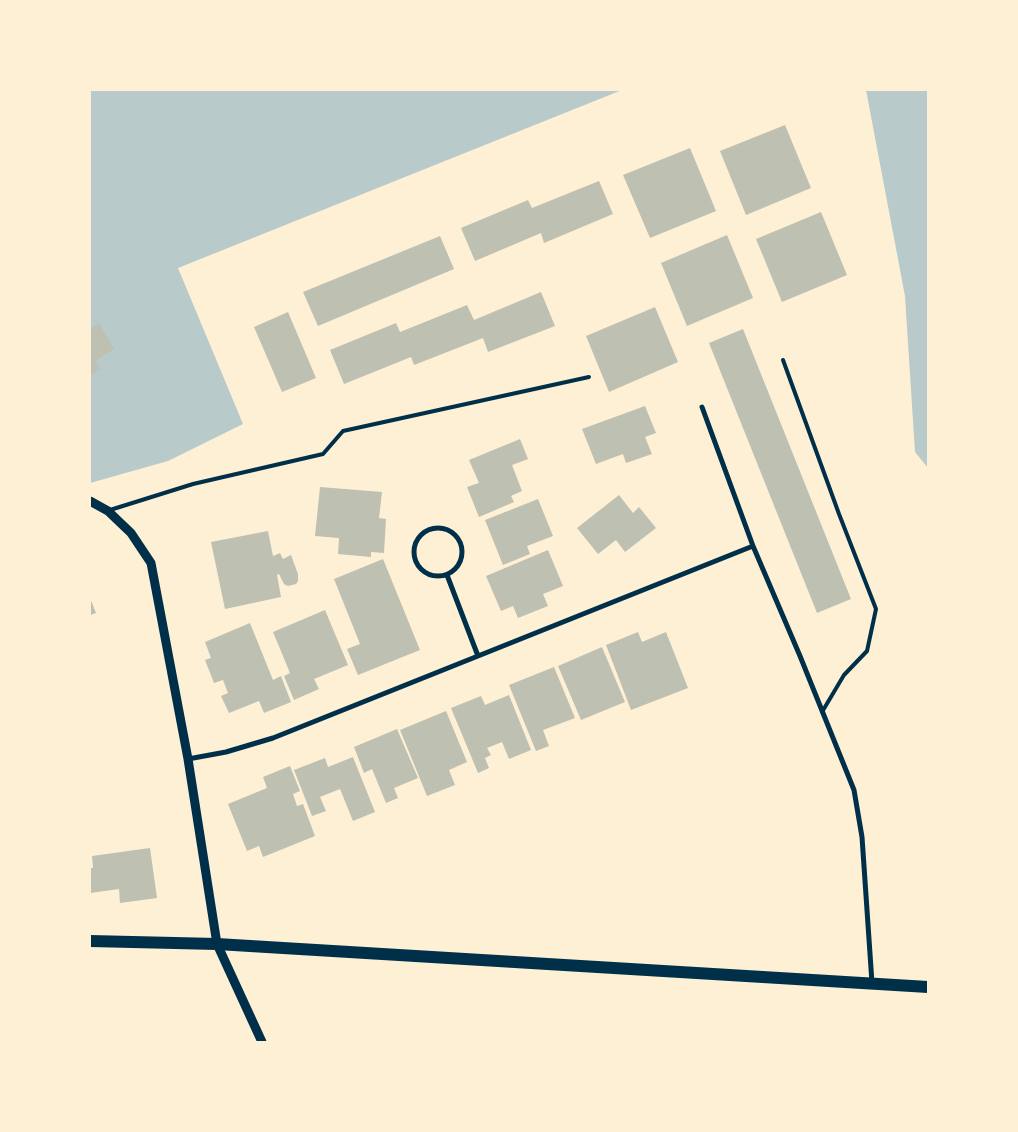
<!DOCTYPE html>
<style>
body{margin:0}
#map{position:relative;width:1018px;height:1132px;overflow:hidden;background:#fdf0d5;font-family:Raleway,sans-serif}
canvas{display:block}
.frame{position:absolute;inset:0;border:91px solid #fdf0d5;pointer-events:none}
</style>
<div id="map">
<canvas width="1018" height="1132"></canvas>
<div class="frame"></div>
</div>
<script>
const c = document.querySelector('canvas').getContext('2d');
c.lineJoin = 'round';
function fillPath(path, color) {
  c.fillStyle = color;
  c.fill(path, 'evenodd');
}
function toPath(rows) {
  const path = new Path2D();
  for (const r of rows) {
    if (r.length === 3) {
      path.moveTo(r[0] + r[2], r[1]);
      path.arc(r[0], r[1], r[2], 0, 2 * Math.PI);
      continue;
    }
    path.moveTo(r[0], r[1]);
    for (let i = 2; i < r.length; i += 2) path.lineTo(r[i], r[i + 1]);
  }
  return path;
}
function strokePath(path, color, width, dash) {
  c.strokeStyle = color;
  c.lineWidth = width;
  c.lineCap = dash ? 'butt' : 'round';
  c.setLineDash(dash || []);
  c.stroke(path);
}
fillPath(toPath([
 [90,90,622,90,178,268,243,424,168,461,90,483],
 [866,90,928,90,928,468,915,452,905,296]
]), '#b9caca');
fillPath(toPath([
 [785,125,811,188,746,215,720,151],
 [690,148,716,211,650,238,623,175],
 [599,181,613,214,544,243,541,233,475,261,461,228,528,200,532,208],
 [821,212,847,275,782,302,756,239],
 [727,235,753,298,687,326,661,263],
 [440,236,454,269,318,326,303,292],
 [541,292,555,326,488,352,483,338,414,365,411,357,344,384,330,350,396,323,400,332,467,305,474,320],
 [655,307,678,362,609,392,586,336],
 [288,312,316,378,282,392,254,327],
 [99,323,114,349,95,361,100,369,90,376,90,329],
 [743,329,851,599,817,613,709,343],
 [645,406,656,433,645,437,652,454,626,463,623,454,596,464,582,429],
 [520,439,528,459,512,465,522,491,511,496,514,502,479,517,467,487,479,483,469,460],
 [320,487,382,492,379,518,386,519,384,553,371,552,371,557,338,554,339,538,315,536],
 [619,495,633,513,639,507,656,528,625,552,616,540,598,554,577,528],
 [538,499,553,536,527,546,530,554,503,565,485,520],
 [268,531,273,556,280,553,283,559,291,555,298,574,298,581,296,584,288,586,284,584,279,574,277,575,281,597,225,609,211,542],
 [548,550,563,586,543,594,548,606,518,618,513,606,501,611,486,576],
 [383,559,420,650,358,675,347,649,360,644,334,579],
 [90,598,96,613,90,615],
 [325,610,348,665,314,679,319,689,294,700,284,676,290,673,273,632],
 [250,623,273,680,281,676,291,702,264,713,259,701,229,713,221,696,228,693,223,680,214,683,205,660,211,658,205,642],
 [638,632,642,642,666,632,688,688,631,710,606,645],
 [602,647,625,702,581,720,558,666],
 [554,667,575,718,543,730,549,746,536,751,509,685],
 [509,695,531,750,509,759,502,742,487,748,491,755,485,758,489,768,478,773,451,708,481,696,485,705],
 [446,711,467,762,449,770,455,785,427,796,400,730],
 [397,729,418,778,394,788,398,798,386,803,372,769,364,773,354,747],
 [353,757,375,812,353,821,340,789,320,797,326,811,312,816,294,770,325,758,328,767],
 [290,766,300,791,293,794,297,806,303,804,315,836,263,857,259,846,247,851,228,804,267,788,263,777],
 [150,848,157,898,120,903,119,889,90,893,90,868,93,868,92,856]
]), '#bec0b2');
strokePath(toPath([
 [783,360,839,514,876,609,867,651,844,675,822,712],
 [110,510,193,484,323,454,343,431,589,377]
]), '#003049', 4);
strokePath(toPath([
 [702,407,753,546,800,656,854,790,862,837,872,983],
 [438,552,24],
 [447,575,478,656],
 [188,759,226,752,273,738,753,546]
]), '#003049', 5);
strokePath(toPath([
 [90,501,108,511,131,533,151,563,188,759,217,944,262,1042]
]), '#003049', 9);
strokePath(toPath([
 [90,941,217,944,928,987]
]), '#003049', 12);
</script>
